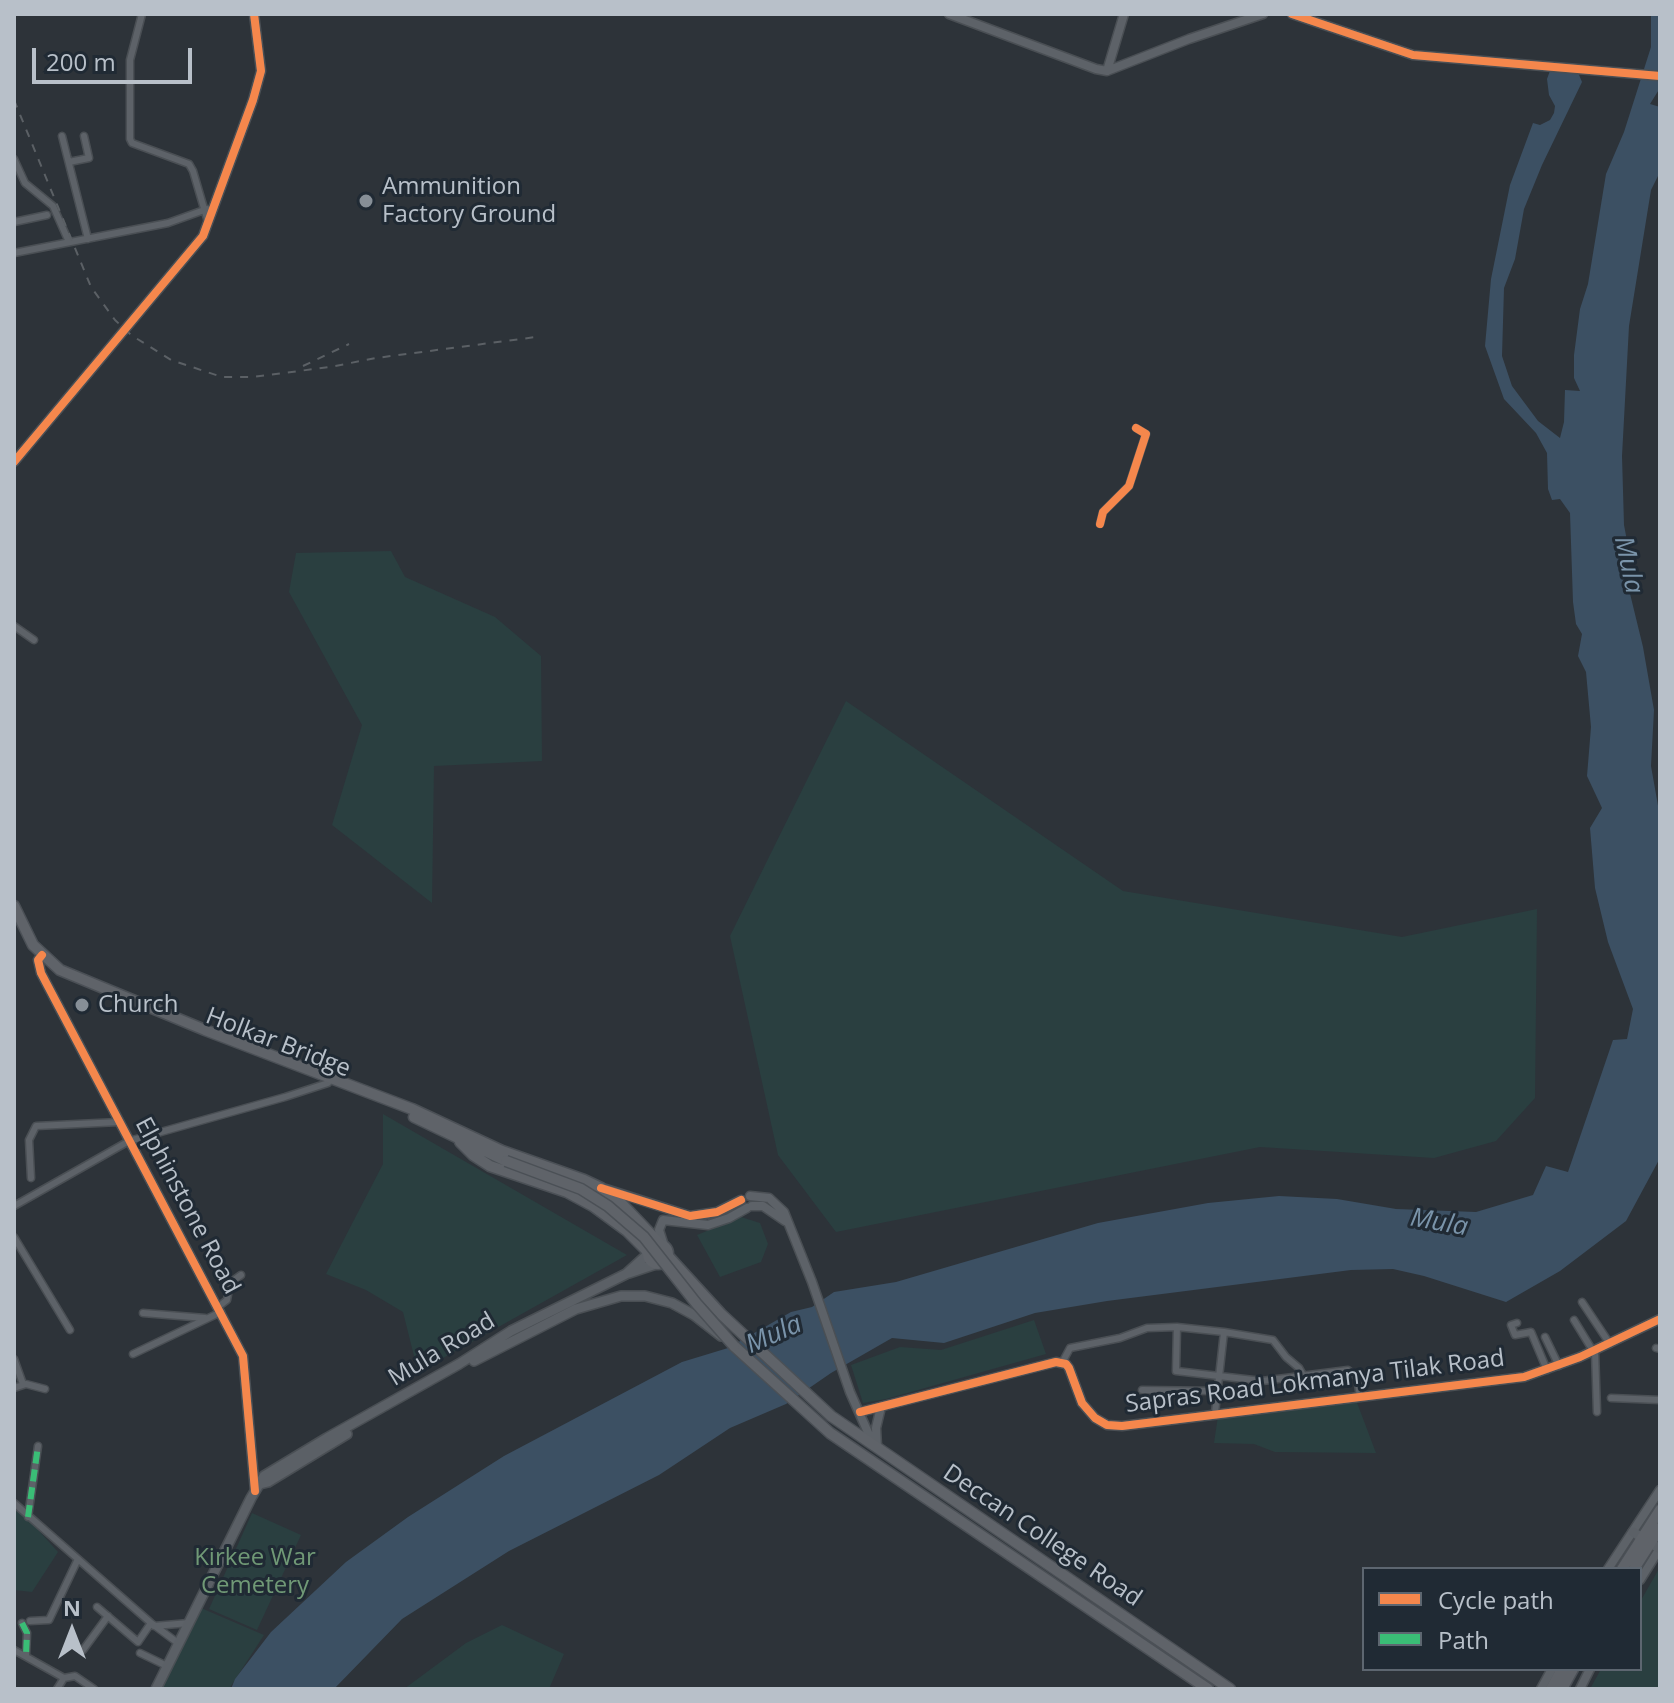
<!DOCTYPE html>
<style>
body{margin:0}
#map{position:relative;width:1674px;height:1703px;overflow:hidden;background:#2d3339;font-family:"Open Sans",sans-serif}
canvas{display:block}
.frame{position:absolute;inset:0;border:16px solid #b8c0c9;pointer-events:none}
.legend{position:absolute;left:1362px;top:1567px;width:280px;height:104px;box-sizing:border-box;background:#202a34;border:2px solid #5d6670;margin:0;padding:10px 14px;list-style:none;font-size:24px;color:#b8c0c9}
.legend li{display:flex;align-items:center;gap:16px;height:40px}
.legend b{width:40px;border:2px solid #5d6670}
.north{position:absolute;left:32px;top:1591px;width:80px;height:80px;-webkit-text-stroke:6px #202a34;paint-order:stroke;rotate:0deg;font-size:22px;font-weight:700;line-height:32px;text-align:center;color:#b8c0c9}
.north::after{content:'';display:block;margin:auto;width:28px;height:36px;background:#b8c0c9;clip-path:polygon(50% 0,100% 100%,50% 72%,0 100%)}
.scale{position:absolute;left:32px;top:48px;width:160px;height:36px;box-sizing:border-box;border:4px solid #b8c0c9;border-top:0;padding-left:10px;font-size:24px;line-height:28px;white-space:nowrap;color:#b8c0c9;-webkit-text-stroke:6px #202a34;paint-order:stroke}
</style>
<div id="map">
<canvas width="1674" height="1703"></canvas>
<div class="frame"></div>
<ul class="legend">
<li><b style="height:10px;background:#f5874c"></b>Cycle path</li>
<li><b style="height:10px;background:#3abd76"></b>Path</li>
</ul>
<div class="north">N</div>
<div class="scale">200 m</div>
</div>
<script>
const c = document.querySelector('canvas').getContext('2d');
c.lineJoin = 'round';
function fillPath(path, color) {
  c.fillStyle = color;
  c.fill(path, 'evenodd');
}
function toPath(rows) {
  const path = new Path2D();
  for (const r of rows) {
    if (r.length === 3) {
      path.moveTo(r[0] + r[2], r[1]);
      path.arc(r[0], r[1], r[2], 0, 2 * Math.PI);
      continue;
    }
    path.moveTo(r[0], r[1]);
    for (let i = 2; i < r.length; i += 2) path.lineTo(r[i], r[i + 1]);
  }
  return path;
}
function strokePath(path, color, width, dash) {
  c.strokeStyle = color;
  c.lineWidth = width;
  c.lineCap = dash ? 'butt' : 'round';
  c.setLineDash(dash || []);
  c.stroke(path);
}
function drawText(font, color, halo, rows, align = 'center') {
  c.font = font + ' "Open Sans",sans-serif';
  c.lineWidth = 6;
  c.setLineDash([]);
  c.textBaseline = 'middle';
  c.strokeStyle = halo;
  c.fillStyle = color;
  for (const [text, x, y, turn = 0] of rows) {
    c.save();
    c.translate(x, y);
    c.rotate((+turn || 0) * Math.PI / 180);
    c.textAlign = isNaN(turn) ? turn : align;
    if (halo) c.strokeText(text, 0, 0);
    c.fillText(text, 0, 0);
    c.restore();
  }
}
fillPath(toPath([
 [391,551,405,577,495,617,541,656,542,761,434,766,432,903,332,825,362,725,289,592,296,553],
 [846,701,1123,891,1402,937,1537,909,1535,1098,1496,1141,1434,1158,1260,1147,836,1232,778,1155,730,936],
 [383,1114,627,1255,418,1372,403,1312,366,1290,326,1274,383,1164],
 [741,1217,760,1223,768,1244,761,1262,720,1277,697,1235],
 [1034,1320,1046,1354,886,1399,863,1403,851,1365,900,1347,941,1350],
 [1356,1400,1376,1453,1275,1452,1254,1444,1214,1443,1218,1416],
 [14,1503,58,1552,32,1592,14,1590],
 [252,1513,301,1535,257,1630,209,1609],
 [1660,1567,1660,1689,1590,1689,1601,1669,1640,1669,1640,1602],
 [201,1608,264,1635,229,1689,159,1689],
 [502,1625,564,1654,549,1689,404,1689,466,1643]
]), '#2a3f40');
fillPath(toPath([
 [1651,14,1660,14,1660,88,1650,104,1660,107,1660,172,1651,190,1629,326,1622,456,1624,525,1628,546,1624,569,1643,647,1654,710,1651,766,1660,817,1660,1158,1626,1221,1560,1271,1506,1302,1424,1276,1393,1269,1351,1270,1107,1301,1035,1313,944,1343,892,1338,831,1373,786,1404,730,1428,659,1475,509,1551,402,1619,334,1689,231,1689,235,1679,271,1632,346,1562,408,1517,504,1456,682,1362,728,1348,791,1312,812,1307,834,1292,896,1282,1098,1223,1208,1203,1279,1196,1337,1199,1396,1209,1476,1212,1533,1195,1546,1166,1568,1172,1613,1040,1627,1039,1633,1009,1608,942,1595,888,1590,828,1602,808,1587,776,1591,727,1586,672,1578,656,1582,634,1576,624,1573,602,1570,513,1560,499,1552,500,1548,489,1547,453,1536,433,1504,399,1485,346,1491,279,1510,185,1533,123,1540,125,1550,120,1554,113,1555,106,1549,95,1547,79,1551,68,1577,70,1582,82,1542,165,1524,209,1515,259,1504,288,1502,356,1512,386,1538,421,1560,438,1564,422,1565,390,1580,391,1574,378,1574,355,1580,309,1588,284,1606,174,1624,132,1651,47]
]), '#3c5063');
const minor = toPath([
 [142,14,130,60,130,139,132,143,189,164,193,171,208,222],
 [62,136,88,239],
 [14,159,25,183,53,206,69,242],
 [69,162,89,158,84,136],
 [14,222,47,215],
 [14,253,168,223,207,209],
 [1100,524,1103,512,1129,486,1146,434,1136,428],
 [14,626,34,640],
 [31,1178,29,1140,36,1126,119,1122],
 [14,1206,129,1141,285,1097,328,1083,331,1078],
 [14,1237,70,1330],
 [1582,1302,1610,1344],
 [218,1307,227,1300,230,1283,241,1275],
 [143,1313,205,1318],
 [1574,1320,1593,1351],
 [1517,1323,1511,1325,1515,1335,1531,1332,1547,1370],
 [1177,1327,1176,1371,1262,1381,1348,1370,1357,1377,1360,1397],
 [1545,1337,1559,1366],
 [1656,1348,1660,1349],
 [1595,1351,1597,1412],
 [133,1354,221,1312],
 [14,1359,23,1384],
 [1062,1363,1070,1348,1120,1338,1147,1328,1177,1327,1224,1332],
 [14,1388,26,1384,45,1389],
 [1142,1390,1217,1391],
 [1611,1398,1660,1400],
 [1215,1413,1224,1332,1273,1340,1286,1357,1299,1368,1303,1375],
 [14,1503,151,1623,178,1643],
 [28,1517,38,1446],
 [97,1607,138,1642,151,1623],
 [30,1621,49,1620,78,1559],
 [22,1623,27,1633,26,1655],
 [154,1626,189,1623],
 [14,1650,64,1678,75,1676,94,1689],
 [83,1650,108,1616],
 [140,1653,167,1666],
 [57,1689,64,1678]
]);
const tertiary = toPath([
 [949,14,1096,69,1107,71,1189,39,1263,14],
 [1292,14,1413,55,1660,76],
 [1107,71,1124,14],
 [14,462,203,236,253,100,261,71,254,14],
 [42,955,38,960,41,973,243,1356,255,1491],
 [606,1189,690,1216,717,1212,741,1200],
 [750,1196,769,1198,784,1212,812,1282,850,1392,874,1446],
 [752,1206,763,1206,785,1221],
 [664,1246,659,1230,663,1220,708,1225,729,1218,747,1208],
 [860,1412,1056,1362,1066,1364,1069,1368,1082,1403,1095,1418,1107,1425,1122,1426,1524,1377,1580,1357,1660,1319],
 [877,1447,876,1428,881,1407],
 [1608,1569,1660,1490],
 [1640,1580,1660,1548],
 [1541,1689,1552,1669],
 [1580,1689,1590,1669]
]);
const secondary = toPath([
 [629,1273,656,1264],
 [474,1361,576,1309,621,1296,645,1296,672,1303,694,1315,721,1336],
 [260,1484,268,1482,347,1434],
 [1633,1532,1660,1549],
 [156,1689,251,1498,264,1476,327,1438,459,1364,511,1331,626,1274,648,1254]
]);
const primary = toPath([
 [14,906,33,945,60,970,205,1030,412,1109,502,1151,584,1180,601,1188,621,1203,661,1245],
 [414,1117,506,1161],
 [460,1142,473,1155,490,1166,567,1192,593,1206,627,1231,648,1252],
 [658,1254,10],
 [668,1256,721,1314,831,1416,1230,1689],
 [734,1346,830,1433,1208,1689],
 [1622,1569,1660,1510],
 [1634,1569,1660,1528],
 [1551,1689,1562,1669],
 [1562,1689,1573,1669]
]);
strokePath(minor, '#4a4f54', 9);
strokePath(tertiary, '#4a4f54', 11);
strokePath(secondary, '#4a4f54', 12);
strokePath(primary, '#4b5056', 13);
strokePath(minor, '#5d6268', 6);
strokePath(tertiary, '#5d6268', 8);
strokePath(secondary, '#5b6066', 9);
strokePath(primary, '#5f6369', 10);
strokePath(toPath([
 [14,100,91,287,115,320,131,335,171,360,222,377,252,377,330,367,376,358,536,337],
 [303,366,349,344]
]), '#5b6065', 2, [8, 8]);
const primaryBridge = toPath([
 [506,1161,581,1189,608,1206,644,1237,696,1303,734,1346]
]);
strokePath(primaryBridge, '#4b5056', 13, []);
strokePath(primaryBridge, '#5f6369', 10);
strokePath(toPath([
 [28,1517,38,1446],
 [22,1623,27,1633,26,1655]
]), '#3abd76', 6, [12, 6]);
strokePath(toPath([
 [1292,14,1413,55,1660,76],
 [14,462,203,236,253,100,261,71,254,14],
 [1100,524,1103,512,1129,486,1146,434,1136,428],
 [42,955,38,960,41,973,243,1356,255,1491],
 [601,1188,690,1216,717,1212,741,1200],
 [860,1412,1056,1362,1066,1364,1069,1368,1082,1403,1095,1418,1107,1425,1122,1426,1524,1377,1580,1357,1660,1319]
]), '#f5874c', 8);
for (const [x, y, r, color] of [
 [366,201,8,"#878f97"],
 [82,1005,8,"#878f97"]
]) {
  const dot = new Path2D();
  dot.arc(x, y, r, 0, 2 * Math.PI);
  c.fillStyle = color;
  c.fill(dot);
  strokePath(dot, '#202a34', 3);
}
drawText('24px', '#b8c0c9', '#202a34', [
 ["Ammunition",382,187],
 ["Factory Ground",382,215],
 ["Church",98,1005]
], 'left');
drawText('24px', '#b8c0c9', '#202a34', [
 ["Holkar Bridge",278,1043,21],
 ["Elphinstone Road",187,1206,62],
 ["Mula Road",442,1350,-31],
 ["Sapras Road Lokmanya Tilak Road",1315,1382,-7],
 ["Deccan College Road",1042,1536,34]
]);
drawText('24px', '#709976', '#202a34', [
 ["Kirkee War",255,1558],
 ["Cemetery",255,1586]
]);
drawText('italic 26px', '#7a94aa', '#202a34', [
 ["Mula",1628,565,78],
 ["Mula",1439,1223,10],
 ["Mula",774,1335,-24]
]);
</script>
